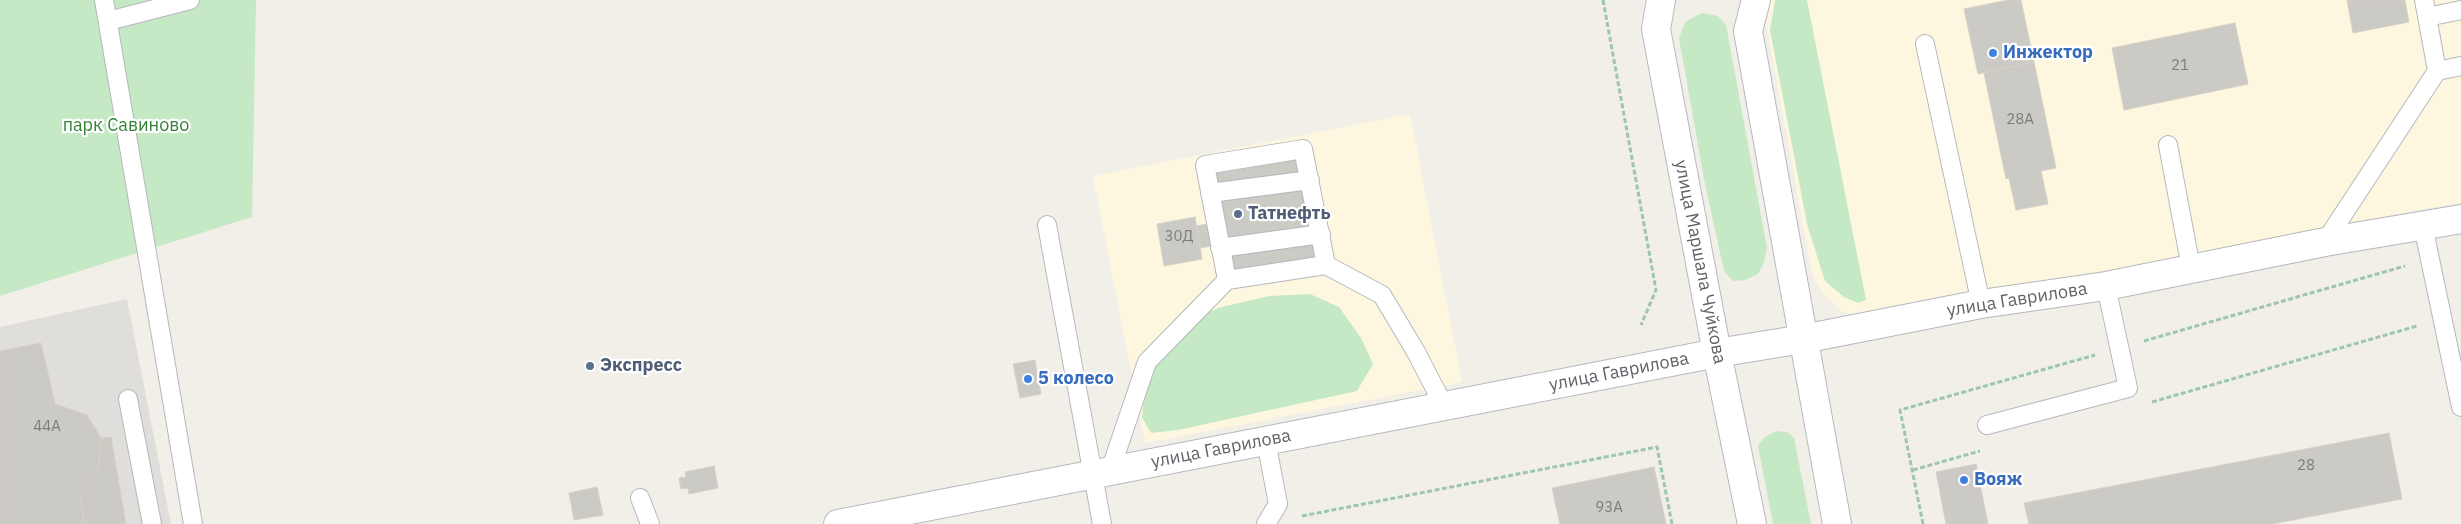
<!DOCTYPE html>
<meta charset="utf-8">
<style>
body{margin:0}
canvas{display:block;background:#f1efe8}
</style>
<canvas width="2461" height="524"></canvas>
<script>
const c = document.querySelector('canvas').getContext('2d');
c.lineJoin = 'round';
function fillPath(path, color) {
  c.fillStyle = color;
  c.fill(path, 'evenodd');
}
function toPath(rows) {
  const path = new Path2D();
  for (const r of rows) {
    path.moveTo(r[0], r[1]);
    for (let i = 2; i < r.length; i += 2) path.lineTo(r[i], r[i + 1]);
  }
  return path;
}
function strokePath(path, color, width, dash) {
  c.strokeStyle = color;
  c.lineWidth = width;
  c.lineCap = dash ? 'butt' : 'round';
  c.setLineDash(dash || []);
  c.stroke(path);
}
function drawText(font, color, halo, rows, align = 'center') {
  c.font = font + ' "IBM Plex Sans",sans-serif';
  c.lineWidth = 4.5;
  c.setLineDash([]);
  c.textBaseline = 'middle';
  c.strokeStyle = halo;
  c.fillStyle = color;
  for (const [text, x, y, turn = 0] of rows) {
    c.save();
    c.translate(x, y);
    c.rotate((+turn || 0) * Math.PI / 180);
    c.textAlign = isNaN(turn) ? turn : align;
    if (halo) c.strokeText(text, 0, 0);
    c.fillText(text, 0, 0);
    c.restore();
  }
}
fillPath(toPath([
 [1771,0,2461,0,2461,202,1864,317,1841,311,1822,292,1812,273,1766,23],
 [1410,114,1462,382,1145,443,1093,176]
]), '#fef7e0');
fillPath(toPath([
 [127,299,171,524,0,524,0,327]
]), '#e0deda');
fillPath(toPath([
 [0,0,256,0,252,217,0,296],
 [1775,0,1807,0,1866,300,1858,303,1844,297,1825,281,1807,224,1770,30],
 [1702,13,1718,16,1726,25,1767,248,1764,263,1758,274,1745,280,1733,281,1724,271,1704,179,1679,38,1686,21],
 [1310,294,1339,307,1361,338,1373,364,1357,391,1178,430,1151,433,1142,417,1145,390,1157,356,1187,318,1226,306,1270,296],
 [1776,431,1787,432,1794,438,1811,524,1773,524,1758,446,1765,437]
]), '#c5e8c5');
const building = toPath([
 [2008,0,2021,0,2034,62,1978,74,1964,9,2008,0],
 [2347,0,2405,0,2409,22,2353,33,2347,0],
 [2235,23,2248,84,2124,110,2112,48,2235,23],
 [2034,62,2056,168,2041,171,2048,204,2016,210,2009,178,2006,179,1984,73,2034,62],
 [1309,153,1330,270,1229,289,1221,244,1200,248,1197,226,1216,222,1207,171,1309,153],
 [1195,217,1202,259,1164,266,1157,224,1195,217],
 [41,343,55,404,87,415,101,438,98,470,80,499,84,524,0,524,0,351,41,343],
 [1035,360,1041,394,1020,398,1013,364,1035,360],
 [2389,433,2402,499,2272,524,2029,524,2024,503,2389,433],
 [111,437,126,524,84,524,80,499,98,470,101,438,111,437],
 [1976,464,1988,524,1946,524,1936,472,1976,464],
 [714,466,718,488,689,494,688,488,681,489,679,478,686,477,685,472,714,466],
 [1654,467,1666,524,1560,524,1552,488,1654,467],
 [597,487,603,515,574,520,569,493,597,487]
]);
fillPath(building, '#cccac5');
strokePath(building, '#d6d1c6', 1);
const lane = toPath([
 [104,0,193,524],
 [2424,0,2437,71],
 [2427,17,2461,10],
 [108,21,190,0],
 [1925,44,1981,304],
 [2168,145,2191,268],
 [1210,193,1310,180],
 [1047,225,1102,524],
 [2423,226,2461,407],
 [2325,242,2437,71,2461,66],
 [1220,248,1321,234],
 [1227,280,1205,165,1303,149,1326,265],
 [128,399,152,524],
 [1987,425,2128,388,2106,286],
 [1266,441,1278,504,1266,524],
 [1110,471,1147,362,1227,280,1326,265,1382,295,1416,352,1444,406],
 [640,498,650,524]
]);
const street = toPath([
 [1803,339,1981,304,2106,286,2325,242,2461,219]
]);
const secondary = toPath([
 [1661,0,1656,29,1717,353,1752,524],
 [1756,0,1748,31,1837,524],
 [838,524,1717,353,1803,339]
]);
strokePath(lane, '#b5b8bc', 20);
strokePath(street, '#b5b8bc', 30);
strokePath(secondary, '#b6babf', 30);
strokePath(toPath([
 [1603,0,1656,290,1641,325],
 [2144,341,2405,266],
 [2152,402,2417,326],
 [1913,470,1980,451],
 [1302,516,1657,447,1672,524],
 [1923,524,1900,410,2095,355]
]), '#9cc7a9', 3, [5, 2.5]);
strokePath(lane, '#fff', 18);
strokePath(street, '#fff', 28);
strokePath(secondary, '#fff', 28);
for (const [x, y, r, color] of [
 [1993,53,5,"#3f7fe0"],
 [1238,214,5,"#5c6f8a"],
 [590,366,5,"#5c6f8a"],
 [1028,379,5,"#3f7fe0"],
 [1964,480,5,"#3f7fe0"]
]) {
  const dot = new Path2D();
  dot.arc(x, y, r, 0, 2 * Math.PI);
  c.fillStyle = color;
  c.fill(dot);
  strokePath(dot, '#fff', 2);
}
drawText('15px', '#7a7d7f', null, [
 ["21",2180,66],
 ["28А",2020,120],
 ["30Д",1179,237],
 ["44А",47,427],
 ["28",2306,466],
 ["93А",1609,508]
]);
drawText('bold 18px', '#366cbe', '#fff', [
 ["Инжектор",2003,53],
 ["5 колесо",1038,379],
 ["Вояж",1974,480]
], 'left');
drawText('18px', '#348238', '#fff', [
 ["парк Савиново",126,126]
]);
drawText('bold 18px', '#4e5e75', '#fff', [
 ["Татнефть",1248,214],
 ["Экспресс",600,366]
], 'left');
drawText('18px', '#5f6368', '#fff', [
 ["улица Маршала Чуйкова",1700,262,79],
 ["улица Гаврилова",2017,300,-9],
 ["улица Гаврилова",1619,372,-11],
 ["улица Гаврилова",1221,449,-11]
]);
</script>
